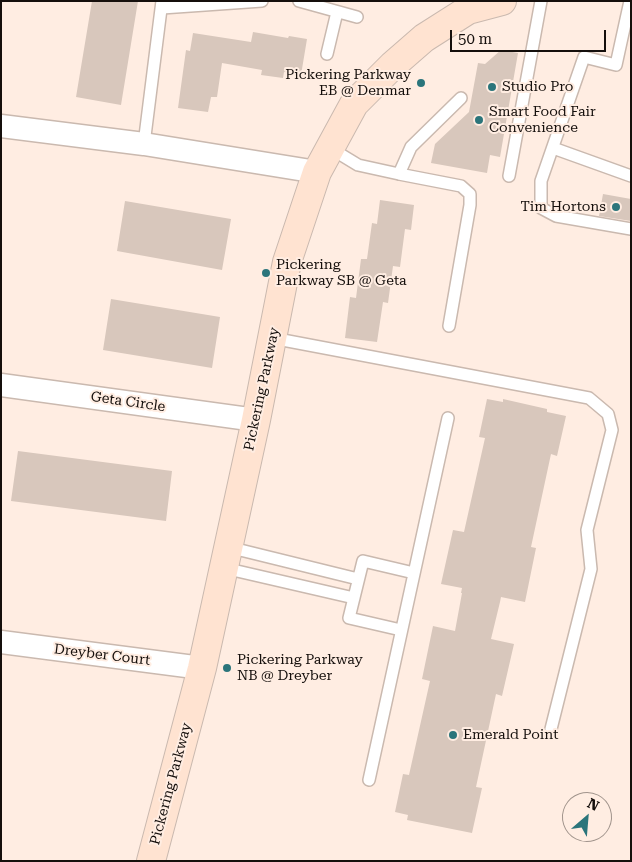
<!DOCTYPE html>
<style>
body{margin:0}
#map{position:relative;width:632px;height:862px;overflow:hidden;background:#ffede2;font-family:"Roboto Serif",serif}
canvas{display:block}
.frame{position:absolute;inset:0;border:2px solid #150f0c;pointer-events:none}
.north{position:absolute;left:562px;top:792px;width:50px;height:50px;box-sizing:border-box;background:#ffede2;border:1px solid #a1948c;border-radius:50%;rotate:27deg;font-size:14px;font-weight:700;line-height:20px;text-align:center;color:#150f0c}
.north::after{content:'';display:block;margin:auto;width:18px;height:22px;background:#2b757b;clip-path:polygon(50% 0,100% 100%,50% 72%,0 100%)}
.scale{position:absolute;left:450px;top:30px;width:156px;height:22px;box-sizing:border-box;border:2px solid #150f0c;border-top:0;padding-left:6px;font-size:15px;line-height:18px;white-space:nowrap;color:#150f0c;-webkit-text-stroke:4px #ffede2;paint-order:stroke}
</style>
<div id="map">
<canvas width="632" height="862"></canvas>
<div class="frame"></div>
<div class="north">N</div>
<div class="scale">50 m</div>
</div>
<script>
const c = document.querySelector('canvas').getContext('2d');
c.lineJoin = 'round';
function fillPath(path, color) {
  c.fillStyle = color;
  c.fill(path, 'evenodd');
}
function toPath(rows) {
  const path = new Path2D();
  for (const r of rows) {
    path.moveTo(r[0], r[1]);
    for (let i = 2; i < r.length; i += 2) path.lineTo(r[i], r[i + 1]);
  }
  return path;
}
function strokePath(path, color, width, dash) {
  c.strokeStyle = color;
  c.lineWidth = width;
  c.lineCap = dash ? 'butt' : 'round';
  c.setLineDash(dash || []);
  c.stroke(path);
}
function drawText(font, color, halo, rows, align = 'center') {
  c.font = font + ' "Roboto Serif",serif';
  c.lineWidth = 4;
  c.setLineDash([]);
  c.textBaseline = 'middle';
  c.strokeStyle = halo;
  c.fillStyle = color;
  for (const [text, x, y, turn = 0] of rows) {
    c.save();
    c.translate(x, y);
    c.rotate((+turn || 0) * Math.PI / 180);
    c.textAlign = isNaN(turn) ? turn : align;
    if (halo) c.strokeText(text, 0, 0);
    c.fillText(text, 0, 0);
    c.restore();
  }
}
fillPath(toPath([
 [92,1,138,1,121,105,76,97],
 [253,32,288,38,289,36,307,39,301,75,284,72,283,78,261,75,262,70,222,63,217,97,211,97,208,112,178,108,186,50,190,51,193,33,251,42],
 [501,50,518,53,500,157,490,155,487,173,431,163,435,144,469,112,478,63,485,64],
 [603,194,631,199,631,221,599,216],
 [380,200,414,205,411,230,405,229,400,267,393,266,388,303,383,302,377,342,345,338,350,297,356,298,361,259,367,259,372,223,377,224],
 [125,201,231,219,222,270,117,251],
 [111,299,220,317,212,368,103,350],
 [487,399,503,402,503,399,547,409,547,412,566,416,557,456,551,454,531,547,536,548,525,602,501,597,500,602,491,639,514,644,502,696,496,694,476,787,482,788,472,833,407,820,408,815,395,812,403,774,409,775,430,681,422,679,433,626,455,631,462,593,461,593,462,588,441,584,453,530,464,532,485,438,479,437],
 [18,451,172,471,166,521,11,501]
]), '#d8c7bc');
const lane = toPath([
 [299,1,357,17],
 [630,1,616,65,584,57,541,181,541,208,556,216,631,229],
 [162,8,262,1],
 [327,54,337,12],
 [144,144,162,1],
 [330,148,358,165,399,174,461,186,470,194,470,205,449,326],
 [553,148,631,176],
 [399,174,411,147,461,98],
 [509,176,541,1],
 [272,338,589,398,608,414,612,430,587,530,591,569,551,729],
 [228,547,358,579],
 [224,568,354,598],
 [401,630,349,618,363,561,414,573],
 [369,780,448,418]
]);
const street = toPath([
 [1,126,144,144,317,172],
 [1,385,256,420],
 [1,642,202,668]
]);
const secondary = toPath([
 [151,861,202,668,256,420,287,262,317,172,354,104,393,65,424,38,468,10,502,1]
]);
strokePath(lane, '#cab9af', 14);
strokePath(street, '#cab9af', 25);
strokePath(secondary, '#cab9af', 30);
strokePath(lane, '#fff', 11);
strokePath(street, '#fff', 22);
strokePath(secondary, '#ffe3d1', 28);
for (const [x, y, r, color] of [
 [421,83,5,"#2b757b"],
 [492,87,5,"#2b757b"],
 [479,120,5,"#2b757b"],
 [616,207,5,"#2b757b"],
 [266,273,5,"#2b757b"],
 [227,668,5,"#2b757b"],
 [453,735,5,"#2b757b"]
]) {
  const dot = new Path2D();
  dot.arc(x, y, r, 0, 2 * Math.PI);
  c.fillStyle = color;
  c.fill(dot);
  strokePath(dot, '#ffede2', 2);
}
drawText('14px', '#150f0c', '#ffede2', [
 ["Pickering Parkway",411,75,"right"],
 ["EB @ Denmar",411,91,"right"],
 ["Studio Pro",502,87],
 ["Smart Food Fair",489,112],
 ["Convenience",489,128],
 ["Tim Hortons",606,207,"right"],
 ["Pickering",276,265],
 ["Parkway SB @ Geta",276,281],
 ["Pickering Parkway",237,660],
 ["NB @ Dreyber",237,676],
 ["Emerald Point",463,735]
], 'left');
drawText('14px', '#150f0c', '#ffede2', [
 ["Pickering Parkway",262,389,-78],
 ["Geta Circle",128,402,8],
 ["Dreyber Court",102,655,7],
 ["Pickering Parkway",171,784,-75]
]);
</script>
